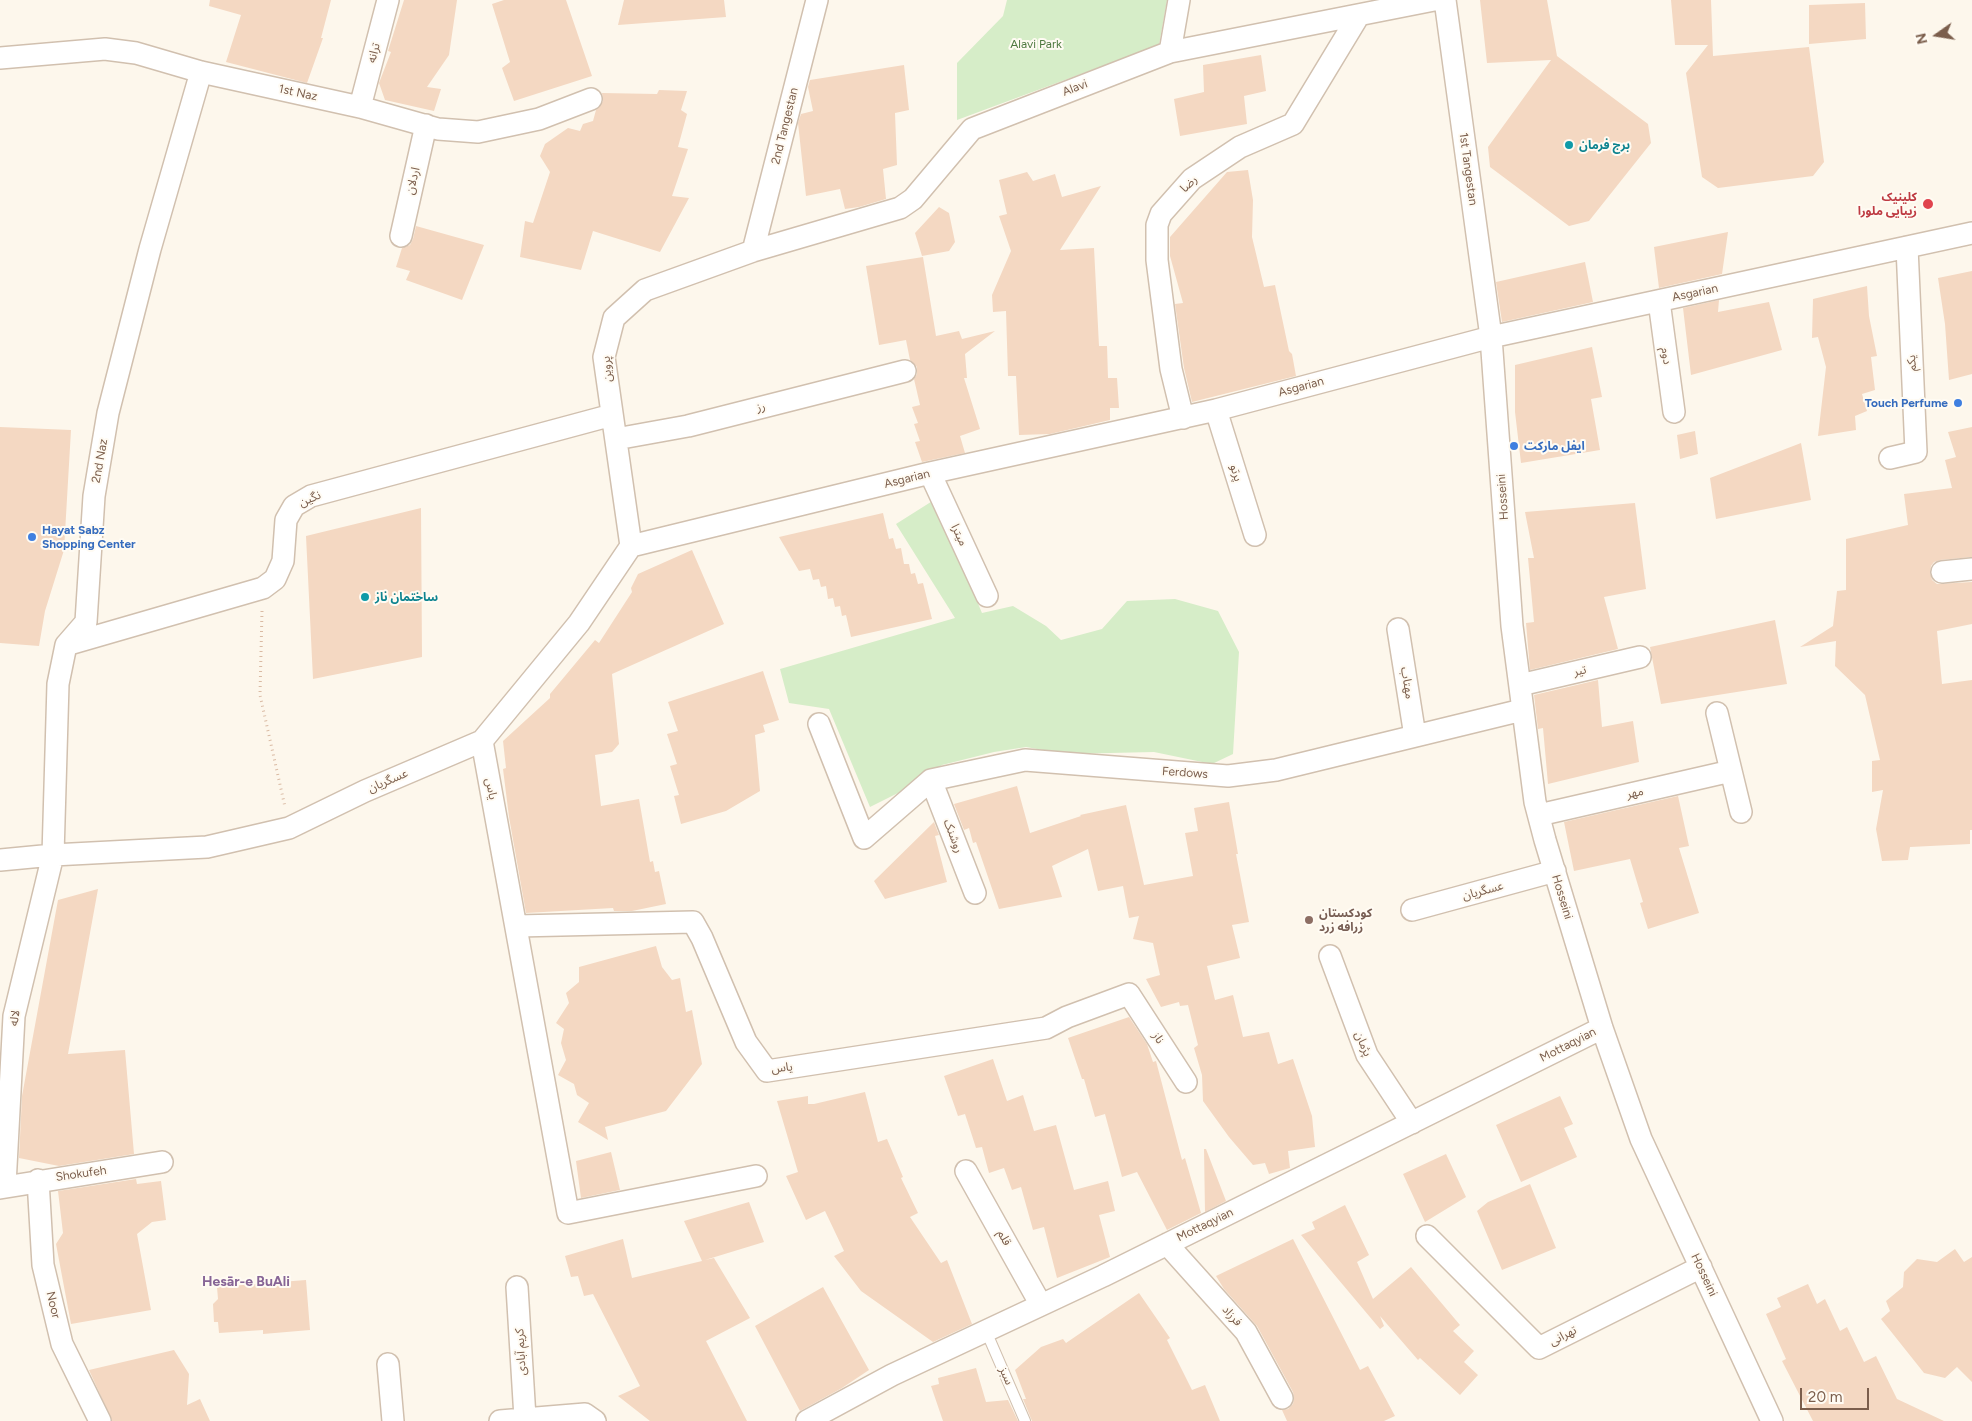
<!DOCTYPE html>
<meta charset="utf-8">
<style>
body{margin:0}
#map{position:relative;width:1972px;height:1421px;overflow:hidden;background:#fdf7ec;font-family:Figtree,sans-serif}
canvas{display:block}
.north{position:absolute;left:1912px;top:10px;width:50px;height:50px;-webkit-text-stroke:4px #fffbf3;paint-order:stroke;rotate:257deg;font-size:14px;font-weight:700;line-height:20px;text-align:center;color:#7b5e4c}
.north::after{content:'';display:block;margin:auto;width:18px;height:22px;background:#7b5e4c;clip-path:polygon(50% 0,100% 100%,50% 72%,0 100%)}
.scale{position:absolute;left:1800px;top:1388px;width:69px;height:22px;box-sizing:border-box;border:2px solid #7b5e4c;border-top:0;padding-left:6px;font-size:15px;line-height:18px;white-space:nowrap;color:#7b5e4c;-webkit-text-stroke:4px #fffbf3;paint-order:stroke}
</style>
<div id="map">
<canvas width="1972" height="1421"></canvas>
<div class="north">N</div>
<div class="scale">20 m</div>
</div>
<script>
const c = document.querySelector('canvas').getContext('2d');
c.lineJoin = 'round';
function fillPath(path, color) {
  c.fillStyle = color;
  c.fill(path, 'evenodd');
}
function toPath(rows) {
  const path = new Path2D();
  for (const r of rows) {
    path.moveTo(r[0], r[1]);
    for (let i = 2; i < r.length; i += 2) path.lineTo(r[i], r[i + 1]);
  }
  return path;
}
function strokePath(path, color, width, dash) {
  c.strokeStyle = color;
  c.lineWidth = width;
  c.lineCap = dash ? 'butt' : 'round';
  c.setLineDash(dash || []);
  c.stroke(path);
}
function drawText(font, color, halo, rows, align = 'center') {
  c.font = font + ' Figtree,"Noto Sans Arabic",sans-serif';
  c.lineWidth = 4;
  c.setLineDash([]);
  c.textBaseline = 'middle';
  c.strokeStyle = halo;
  c.fillStyle = color;
  for (const [text, x, y, turn = 0] of rows) {
    c.save();
    c.translate(x, y);
    c.rotate((+turn || 0) * Math.PI / 180);
    c.textAlign = isNaN(turn) ? turn : align;
    if (halo) c.strokeText(text, 0, 0);
    c.fillText(text, 0, 0);
    c.restore();
  }
}
fillPath(toPath([
 [1007,0,1167,0,1159,45,957,120,957,63,1003,16],
 [934,500,982,613,1013,606,1046,626,1061,640,1102,629,1127,601,1175,599,1218,611,1239,652,1233,754,1212,764,1154,752,1066,754,1026,747,994,752,942,765,910,787,870,807,829,709,789,703,780,669,955,618,896,524]
]), '#d6edc8');
fillPath(toPath([
 [210,0,331,0,321,38,323,38,307,83,226,62,241,15,209,6],
 [404,0,457,0,449,55,427,87,441,89,434,111,385,100,379,83,391,52,388,51],
 [504,0,566,0,592,76,514,101,502,68,510,62,492,4],
 [624,0,724,0,726,17,618,25],
 [1480,0,1547,0,1557,56,1648,124,1651,143,1589,221,1569,226,1490,167,1488,147,1551,60,1487,63],
 [1671,0,1711,0,1713,56,1809,47,1824,162,1813,176,1718,188,1702,177,1686,73,1708,45,1675,45],
 [1865,3,1866,39,1809,44,1809,5],
 [1261,55,1266,91,1244,96,1247,124,1180,136,1174,99,1204,92,1203,65],
 [904,65,909,110,895,113,897,165,883,169,886,199,859,207,845,209,840,189,806,196,798,123,801,114,813,111,808,87,810,80],
 [659,90,687,91,681,110,687,114,678,147,688,149,672,196,689,198,660,252,593,231,581,270,520,257,525,221,533,223,550,172,540,156,545,144,568,128,580,131,583,124,593,121,596,110,603,101,602,93,657,94],
 [1248,170,1253,200,1252,237,1264,287,1275,285,1289,351,1292,354,1296,376,1192,402,1184,368,1175,304,1183,303,1170,256,1170,237,1227,172],
 [1027,172,1033,181,1055,174,1062,197,1101,186,1060,250,1094,248,1099,346,1107,346,1108,378,1117,378,1119,408,1110,408,1110,420,1050,434,1019,435,1016,376,1008,376,1006,311,993,312,992,295,1011,251,999,216,1007,214,999,180],
 [939,207,949,213,955,242,949,251,922,256,915,233],
 [416,226,484,245,462,300,406,280,410,271,396,267,402,248,410,245,413,239],
 [1728,232,1722,274,1659,288,1654,247],
 [923,257,936,336,959,331,962,339,995,331,965,354,967,378,964,378,980,429,960,436,965,453,922,462,915,442,920,441,914,424,918,423,912,407,920,405,914,379,917,374,917,367,910,360,906,340,879,345,866,266],
 [1585,262,1593,302,1502,322,1496,282],
 [1972,271,1972,374,1949,380,1945,324,1938,278],
 [1867,286,1869,316,1877,356,1871,357,1875,390,1862,394,1867,411,1855,416,1856,430,1818,436,1826,367,1818,337,1812,338,1813,299],
 [1719,300,1718,312,1769,302,1782,350,1691,375,1683,308],
 [1592,347,1602,397,1591,399,1600,450,1521,463,1515,412,1515,365],
 [0,427,71,430,64,550,45,611,39,646,0,643],
 [1972,427,1972,557,1940,560,1934,562,1931,566,1930,573,1932,580,1937,584,1972,582,1972,624,1937,631,1942,684,1972,680,1972,830,1970,830,1970,844,1910,847,1908,860,1882,861,1876,829,1883,790,1872,792,1872,761,1880,760,1865,695,1835,666,1836,641,1800,647,1833,626,1837,591,1846,590,1846,539,1908,525,1904,494,1952,488,1945,460,1956,457,1948,432],
 [1695,431,1698,454,1680,459,1677,435],
 [1801,443,1811,500,1716,519,1710,478],
 [1635,503,1646,589,1604,597,1618,649,1530,670,1526,623,1534,622,1528,558,1534,558,1525,512],
 [421,508,422,657,313,679,306,536],
 [883,513,889,539,893,538,896,549,901,548,904,564,909,564,911,574,915,573,918,584,923,583,932,619,851,637,846,615,842,616,840,606,835,607,833,598,828,599,826,586,821,587,819,579,813,580,810,569,799,571,779,537],
 [692,550,724,624,612,674,619,744,612,752,595,755,601,806,639,799,650,862,653,861,655,872,659,871,666,904,632,911,614,911,613,908,526,913,509,817,503,769,506,768,503,741,550,698,550,694,595,640,599,643,632,592,631,588,638,574],
 [1775,620,1787,684,1661,704,1650,647],
 [763,671,779,720,763,725,765,732,755,735,760,791,726,811,681,824,674,796,679,795,670,766,677,764,667,734,678,731,668,702],
 [1598,680,1602,727,1633,721,1639,762,1548,784,1543,728,1538,729,1534,695],
 [1017,786,1030,833,1081,816,1080,815,1126,805,1144,885,1193,876,1185,833,1198,831,1194,808,1229,802,1238,854,1236,854,1249,922,1232,925,1240,958,1207,966,1215,1000,1233,995,1243,1037,1269,1032,1278,1064,1293,1059,1312,1116,1315,1147,1288,1151,1290,1168,1269,1174,1265,1163,1253,1165,1229,1137,1203,1101,1202,1075,1194,1048,1198,1045,1188,1005,1180,1006,1179,1002,1161,1007,1146,979,1160,975,1153,943,1133,939,1139,916,1129,918,1123,886,1098,891,1088,849,1052,866,1062,897,999,909,976,842,973,843,969,828,964,830,954,804],
 [1678,796,1689,846,1679,848,1699,913,1648,929,1640,903,1643,902,1630,859,1574,871,1564,822],
 [934,822,939,835,935,836,947,882,885,899,874,881],
 [98,889,68,1054,125,1050,134,1154,59,1166,19,1158,22,1096,58,900],
 [656,946,662,967,672,980,680,978,686,1012,692,1010,702,1064,666,1111,605,1127,608,1140,578,1122,589,1103,577,1095,574,1084,558,1075,566,1060,561,1043,564,1029,556,1023,569,1003,566,993,579,982,579,967],
 [1129,1017,1147,1044,1153,1062,1156,1061,1182,1160,1185,1158,1201,1213,1167,1230,1137,1172,1122,1177,1105,1114,1095,1117,1084,1079,1082,1079,1068,1038],
 [993,1059,1007,1101,1023,1095,1034,1131,1056,1125,1074,1190,1108,1181,1115,1211,1099,1215,1110,1257,1057,1278,1044,1227,1033,1230,1021,1187,1012,1190,1004,1168,989,1173,982,1147,976,1148,965,1114,958,1116,944,1076],
 [865,1092,878,1142,887,1139,903,1177,901,1178,918,1213,910,1217,941,1263,947,1260,972,1324,933,1342,861,1291,834,1256,844,1251,825,1211,806,1220,786,1176,798,1172,777,1101,808,1096,808,1104,814,1104],
 [1560,1096,1573,1124,1564,1128,1577,1157,1521,1182,1496,1125],
 [1204,1149,1206,1149,1226,1201,1205,1212],
 [611,1152,620,1190,581,1198,576,1161],
 [1446,1154,1466,1197,1425,1222,1403,1174],
 [136,1179,137,1184,161,1181,166,1220,152,1222,137,1234,151,1310,71,1324,56,1244,63,1233,58,1191],
 [1530,1184,1556,1248,1502,1270,1477,1211,1488,1202],
 [749,1202,764,1242,705,1260,714,1258,750,1318,706,1341,747,1421,650,1421,618,1396,640,1386,593,1294,584,1296,578,1276,571,1277,565,1256,623,1239,632,1278,702,1261,684,1221],
 [1345,1205,1369,1255,1357,1262,1373,1299,1411,1267,1460,1325,1453,1331,1474,1351,1464,1362,1478,1375,1460,1395,1420,1358,1418,1360,1380,1316,1384,1326,1380,1329,1301,1235,1315,1229,1312,1222],
 [1293,1239,1360,1370,1368,1366,1395,1416,1384,1421,1287,1421,1282,1410,1288,1409,1293,1404,1294,1398,1293,1392,1257,1326,1224,1289,1216,1276],
 [1955,1249,1964,1262,1972,1257,1972,1382,1957,1367,1945,1378,1924,1373,1881,1319,1890,1311,1886,1301,1903,1287,1904,1272,1917,1259,1937,1262],
 [306,1280,310,1330,263,1334,263,1330,219,1333,218,1322,214,1322,213,1304,218,1299,217,1287],
 [1808,1284,1817,1304,1825,1299,1840,1331,1847,1327,1864,1362,1876,1356,1897,1399,1944,1421,1813,1421,1782,1361,1786,1359,1766,1314,1781,1307,1777,1298],
 [823,1287,869,1370,842,1388,800,1411,755,1326],
 [1139,1293,1170,1338,1167,1340,1192,1390,1205,1385,1220,1421,1032,1421,1023,1399,1026,1399,1015,1370,1041,1347,1063,1339,1066,1343],
 [174,1350,189,1374,187,1405,200,1399,210,1421,112,1421,89,1370],
 [976,1368,986,1402,1008,1400,1018,1421,943,1421,931,1386,939,1384,938,1378]
]), '#f4d8c2');
const lane = toPath([
 [986,1331,1025,1421]
]);
const street = toPath([
 [1445,0,1491,337,1512,626,1535,802,1545,840,1602,1028,1641,1139,1772,1421],
 [1170,52,1179,0],
 [0,58,105,49,136,53,201,72,360,107,438,129,478,132,539,119,591,99],
 [360,107,388,0],
 [401,236,426,125],
 [753,251,817,0],
 [1659,301,1674,412],
 [1216,410,1255,535],
 [1183,418,1171,369,1157,260,1157,225,1161,214,1192,179,1240,147,1293,124,1359,15],
 [616,439,688,426,905,371],
 [1890,458,1916,452,1907,247],
 [930,473,987,596],
 [631,546,604,357,614,318,645,290,753,251,900,208,913,199,972,129,1170,52,1434,0],
 [1942,572,1972,569],
 [1398,629,1415,736],
 [66,645,263,588,275,579,283,561,286,520,294,506,311,496,612,415],
 [1520,685,1640,657],
 [1717,713,1741,812],
 [819,724,864,838,931,780,1025,760,1228,776,1276,770,1522,710],
 [482,741,568,1213,756,1176],
 [931,780,975,893],
 [1539,815,1731,771],
 [0,860,53,855,207,847,289,828,365,791,482,741,579,623,631,546,930,473,1216,410,1491,337,1972,233],
 [1412,910,1555,871],
 [517,926,693,922,702,938,746,1042,767,1071,1046,1028,1067,1017,1129,994,1186,1082],
 [1330,956,1367,1055,1412,1123],
 [966,1171,1041,1305],
 [38,1180,43,1265,62,1344,100,1421],
 [5,1185,14,1016,53,855,58,684,66,645,86,622,94,496,108,413,150,249,201,72],
 [0,1188,162,1162],
 [1427,1236,1539,1348,1701,1267],
 [1167,1244,1246,1332,1282,1398],
 [517,1287,525,1418],
 [388,1364,393,1421],
 [500,1421,585,1414,595,1421],
 [807,1421,892,1375,1103,1276,1602,1028]
]);
strokePath(lane, '#d1c0af', 12);
strokePath(street, '#d1c0af', 24);
strokePath(toPath([
 [262,611,260,695,285,807]
]), '#dabba4', 3, [1, 4]);
strokePath(lane, '#fff', 10);
strokePath(street, '#fff', 21);
for (const [x, y, r, color] of [
 [1569,145,5,"#0f9aa8"],
 [1928,204,6,"#e0444e"],
 [1958,403,5,"#3f7fe0"],
 [1514,446,5,"#3f7fe0"],
 [32,537,5,"#3f7fe0"],
 [365,597,5,"#0f9aa8"],
 [1309,920,5,"#8d6e63"]
]) {
  const dot = new Path2D();
  dot.arc(x, y, r, 0, 2 * Math.PI);
  c.fillStyle = color;
  c.fill(dot);
  strokePath(dot, '#fffbf3', 2);
}
drawText('12px', '#4f7a41', '#fffbf3', [
 ["Alavi Park",1036,44]
]);
drawText('12px', '#7b5e4c', '#fffbf3', [
 ["ترانه",374,53,-75],
 ["Alavi",1075,88,-21],
 ["1st Naz",298,93,12],
 ["2nd Tangestan",785,126,-76],
 ["1st Tangestan",1468,169,82],
 ["اردلان",413,181,-77],
 ["رضا",1189,184,-44],
 ["Asgarian",1695,293,-12],
 ["دوم",1666,356,82],
 ["یکم",1912,363,-93],
 ["پروین",607,369,-94],
 ["Asgarian",1301,387,-15],
 ["رز",761,407,-14],
 ["2nd Naz",100,461,-80],
 ["پرتو",1236,473,73],
 ["Asgarian",907,479,-14],
 ["Hosseini",1503,497,-94],
 ["نگین",310,499,-24],
 ["میترا",959,535,65],
 ["تیر",1580,671,-13],
 ["مهتاب",1407,683,81],
 ["Ferdows",1185,773,4],
 ["عسگریان",388,781,-23],
 ["یاس",491,789,79],
 ["مهر",1635,793,-13],
 ["روشنک",953,836,69],
 ["عسگریان",1483,891,-15],
 ["Hosseini",1562,897,73],
 ["لاله",15,1018,-82],
 ["ناز",1158,1038,57],
 ["پژمان",1363,1044,67],
 ["Mottaqyian",1568,1045,-27],
 ["یاس",782,1068,-6],
 ["Shokufeh",81,1174,-8],
 ["Mottaqyian",1205,1225,-26],
 ["قلم",1004,1238,61],
 ["Hosseini",1704,1275,65],
 ["Noor",53,1305,77],
 ["فرزاد",1232,1316,48],
 ["تهرانی",1563,1336,-27],
 ["کریم آبادی",521,1352,-93],
 ["سبز",1006,1376,67]
]);
drawText('bold 12px', '#0d838f', '#fffbf3', [
 ["برج فرمان",1579,145],
 ["ساختمان ناز",375,597]
], 'left');
drawText('bold 12px', '#be3a42', '#fffbf3', [
 ["کلینیک",1917,197],
 ["زیبایی ملورا",1917,211]
], 'right');
drawText('bold 12px', '#366cbe', '#fffbf3', [
 ["Touch Perfume",1948,403,"right"],
 ["ایفل مارکت",1524,446],
 ["Hayat Sabz",42,530],
 ["Shopping Center",42,544]
], 'left');
drawText('bold 12px', '#785e54', '#fffbf3', [
 ["کودکستان",1319,913],
 ["زرافه زرد",1319,927]
], 'left');
drawText('bold 14px', '#876596', '#fffbf3', [
 ["Hesār-e BuAli",246,1282]
]);
</script>
